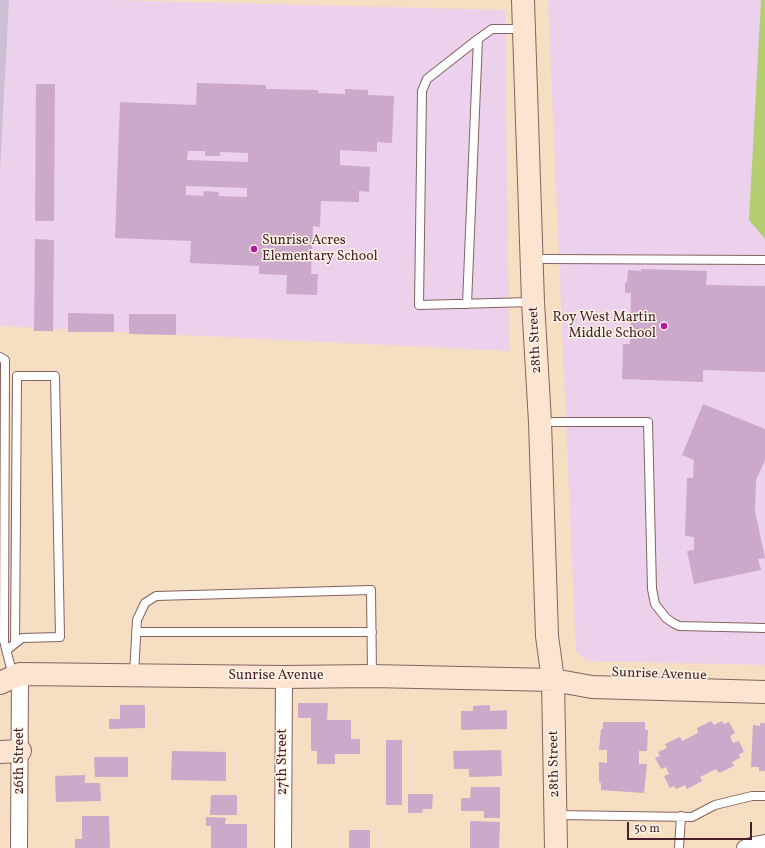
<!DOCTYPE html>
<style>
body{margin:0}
#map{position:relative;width:765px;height:848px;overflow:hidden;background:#f5dec2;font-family:Vollkorn,serif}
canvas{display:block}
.scale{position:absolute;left:627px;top:822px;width:125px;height:18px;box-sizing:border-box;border:2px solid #4a1f2b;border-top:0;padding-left:5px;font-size:12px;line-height:14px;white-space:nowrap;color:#4a1f2b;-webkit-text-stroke:3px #fcf5e5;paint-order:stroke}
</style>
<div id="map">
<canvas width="765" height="848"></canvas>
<div class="scale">50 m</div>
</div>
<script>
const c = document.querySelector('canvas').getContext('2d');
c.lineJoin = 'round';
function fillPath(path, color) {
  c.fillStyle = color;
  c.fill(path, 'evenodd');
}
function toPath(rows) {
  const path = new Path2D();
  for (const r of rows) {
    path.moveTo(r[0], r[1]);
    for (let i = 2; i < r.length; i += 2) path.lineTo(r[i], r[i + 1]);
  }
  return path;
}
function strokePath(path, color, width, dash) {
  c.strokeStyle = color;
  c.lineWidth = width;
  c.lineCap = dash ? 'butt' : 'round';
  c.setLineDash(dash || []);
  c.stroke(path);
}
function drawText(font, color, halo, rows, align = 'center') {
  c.font = font + ' Vollkorn,serif';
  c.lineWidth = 3;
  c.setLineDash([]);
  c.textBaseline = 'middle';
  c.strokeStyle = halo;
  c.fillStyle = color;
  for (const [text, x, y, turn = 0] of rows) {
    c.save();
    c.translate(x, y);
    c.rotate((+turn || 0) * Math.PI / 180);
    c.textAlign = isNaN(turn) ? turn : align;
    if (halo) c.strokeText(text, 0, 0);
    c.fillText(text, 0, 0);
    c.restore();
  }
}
fillPath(toPath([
 [9,0,109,0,505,10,509,351,0,326,0,173],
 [548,0,765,0,765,665,588,661,576,652]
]), '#ebd1eb');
fillPath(toPath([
 [0,0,9,0,0,173]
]), '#cbbfd5');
fillPath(toPath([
 [761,0,765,0,765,239,749,220]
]), '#b5cd71');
fillPath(toPath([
 [197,83,266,85,266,89,318,90,318,93,345,94,345,89,368,90,368,95,394,96,392,143,377,142,377,152,340,150,340,165,370,167,369,192,359,191,359,202,321,201,320,227,313,226,311,274,318,274,317,295,286,294,287,275,259,274,259,266,190,263,191,241,115,238,120,102,196,105],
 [188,151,205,151,205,156,220,156,220,152,248,153,248,162,187,160],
 [186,186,247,188,247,197,218,196,219,192,204,191,203,196,186,195],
 [36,84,55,84,54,221,35,221],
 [35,239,54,240,53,331,34,331],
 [641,269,707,271,706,285,765,286,765,372,703,370,703,382,622,379,623,344,630,344,631,293,625,293,625,282,627,282,628,270,641,271],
 [68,313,114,314,114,332,68,332],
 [129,314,176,314,176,335,129,334],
 [703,404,765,429,765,460,756,480,755,511,765,558,758,559,761,570,694,584,687,551,694,550,694,537,685,536,687,478,693,478,694,460,682,455],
 [298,703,328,703,327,720,351,720,351,739,360,739,360,754,335,754,335,764,317,764,317,751,311,751,311,718,298,718],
 [120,705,145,705,145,728,109,729,109,719,120,719],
 [490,705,490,711,507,710,507,729,461,730,461,711,473,711,473,706],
 [711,721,714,725,722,721,724,724,729,722,735,733,730,736,733,743,739,741,744,752,739,754,740,758,732,762,734,766,719,773,716,769,700,777,702,781,687,789,685,785,676,789,674,786,670,788,664,776,669,774,666,767,661,769,655,758,660,756,658,752,667,748,665,744,680,737,682,741,698,733,697,728],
 [603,722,645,722,645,730,648,730,647,751,639,751,639,764,647,764,644,793,601,790,601,783,599,783,599,762,607,763,607,750,599,750,601,729,603,729],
 [760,723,765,723,765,771,759,771,759,767,751,767,753,725,760,726],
 [386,740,402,740,402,805,386,805],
 [501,750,502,776,469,777,469,769,454,769,453,751],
 [172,751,226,752,226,781,171,780],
 [94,757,128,757,128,777,95,777],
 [85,775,85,783,100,783,101,801,56,802,55,776],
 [471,787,500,787,500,818,484,818,484,811,461,811,461,798,470,798],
 [408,794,433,794,432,809,423,809,422,813,408,813],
 [211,795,237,795,237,815,210,815],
 [82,816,109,816,110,848,75,848,75,839,82,839],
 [206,817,226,818,225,824,247,824,247,848,211,848,211,826,206,826],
 [470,821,500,822,499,848,470,848],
 [349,830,370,830,370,848,349,848]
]), '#cca8cb');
const lane = toPath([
 [523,29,492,29,478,39,427,79,422,91,419,305,531,302],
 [544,259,765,260],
 [467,304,478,39],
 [0,357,5,360,4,641],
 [553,422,648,422,652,589,655,604,666,618,673,623,679,626,765,628],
 [136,632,372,632],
 [5,645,13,676],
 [7,650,22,638,60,637,55,376,17,376,15,643],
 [134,674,137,620,145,603,156,596,371,590,372,675],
 [556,815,692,817,715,805,752,796,765,796],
 [679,848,681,816]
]);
const street = toPath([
 [19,848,20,674],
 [283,848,284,677],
 [745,848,754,845,765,843]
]);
const secondary = toPath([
 [523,0,533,302,540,422,547,636,553,680,556,848],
 [0,683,20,674,284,677,372,676,553,680,592,687,765,692],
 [0,752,20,751]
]);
strokePath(lane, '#866260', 10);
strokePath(street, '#866260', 18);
strokePath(secondary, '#866260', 24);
strokePath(lane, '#fff', 8);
strokePath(street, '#fff', 16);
strokePath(secondary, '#fde4d1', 22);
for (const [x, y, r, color] of [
 [254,249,4,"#b5179e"],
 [664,326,4,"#b5179e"]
]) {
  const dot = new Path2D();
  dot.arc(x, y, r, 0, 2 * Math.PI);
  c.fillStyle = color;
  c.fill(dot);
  strokePath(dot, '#fcf5e5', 1.5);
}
drawText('14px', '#4a1f2b', '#fcf5e5', [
 ["Sunrise Acres",262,241],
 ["Elementary School",262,257],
 ["Roy West Martin",656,318,"right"],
 ["Middle School",656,334,"right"]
], 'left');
drawText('14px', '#4a1f2b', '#fcf5e5', [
 ["28th Street",536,340,-93],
 ["Sunrise Avenue",659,675,2],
 ["Sunrise Avenue",276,676],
 ["26th Street",20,761,-90],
 ["27th Street",283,762,-90],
 ["28th Street",555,764,-91]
]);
</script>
